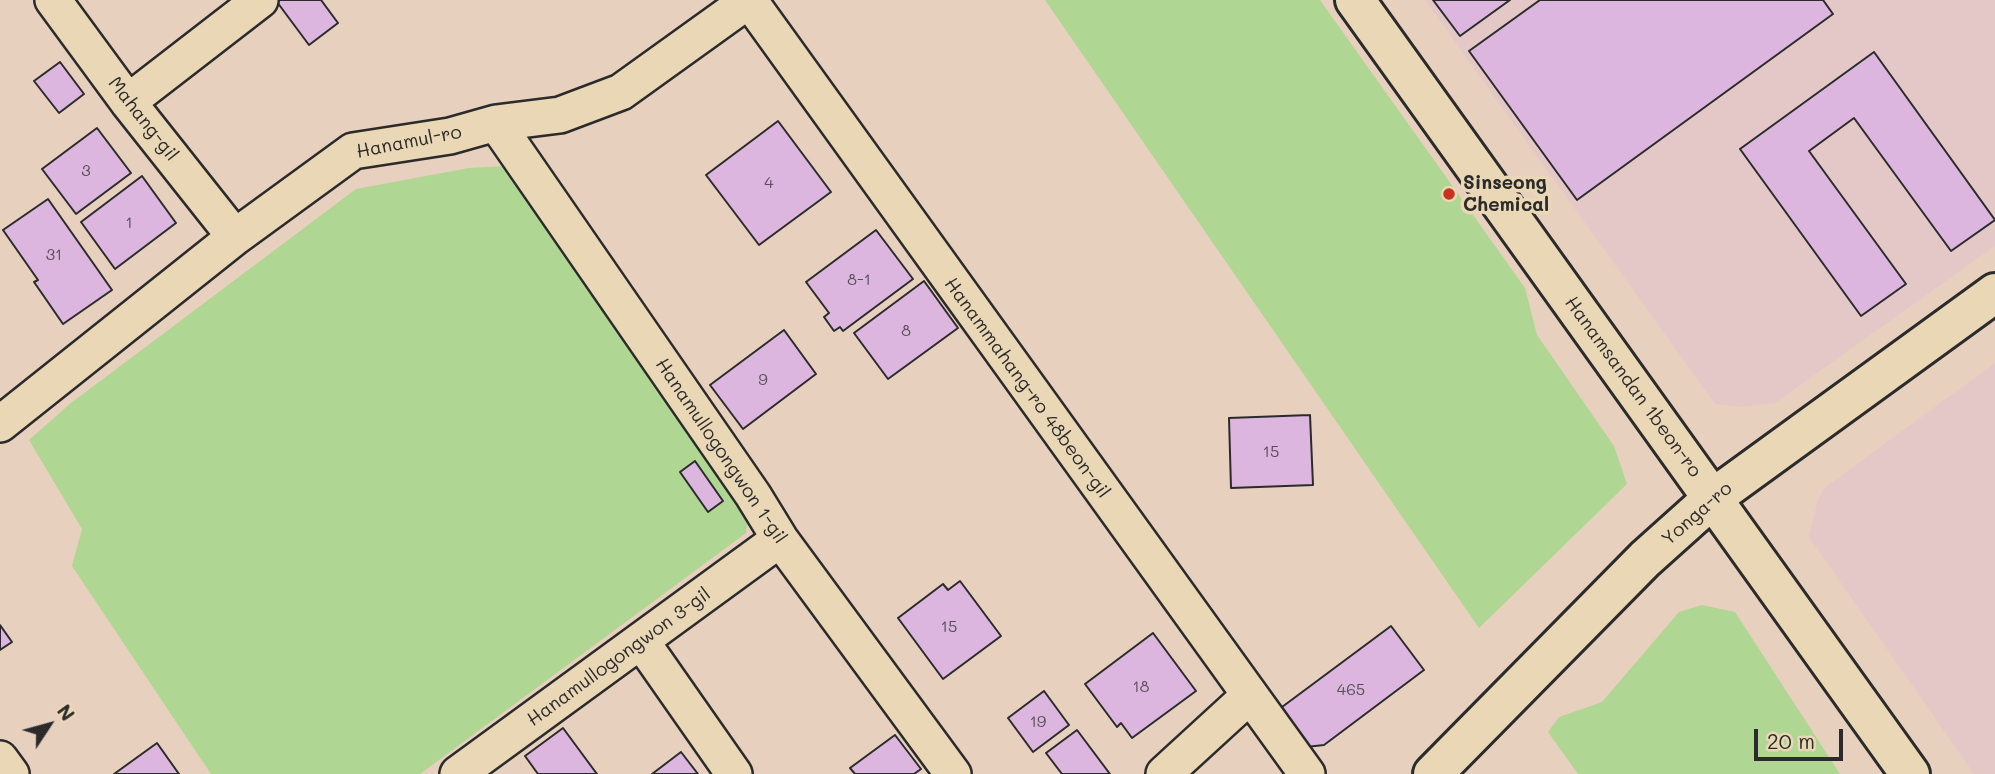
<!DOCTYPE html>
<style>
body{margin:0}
#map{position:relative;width:1995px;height:774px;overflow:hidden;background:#e7d0bd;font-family:Mali,sans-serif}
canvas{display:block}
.north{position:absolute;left:14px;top:690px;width:70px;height:70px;-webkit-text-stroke:5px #ead7b5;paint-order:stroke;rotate:54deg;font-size:19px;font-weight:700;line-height:28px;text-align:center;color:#2b2b2b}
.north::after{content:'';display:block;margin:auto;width:24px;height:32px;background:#2b2b2b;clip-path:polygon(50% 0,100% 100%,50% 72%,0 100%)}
.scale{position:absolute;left:1754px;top:729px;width:89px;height:32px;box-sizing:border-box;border:4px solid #2b2b2b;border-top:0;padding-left:9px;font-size:21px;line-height:24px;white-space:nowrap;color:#2b2b2b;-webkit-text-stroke:5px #ead7b5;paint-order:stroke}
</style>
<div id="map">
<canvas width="1995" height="774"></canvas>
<div class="north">N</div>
<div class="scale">20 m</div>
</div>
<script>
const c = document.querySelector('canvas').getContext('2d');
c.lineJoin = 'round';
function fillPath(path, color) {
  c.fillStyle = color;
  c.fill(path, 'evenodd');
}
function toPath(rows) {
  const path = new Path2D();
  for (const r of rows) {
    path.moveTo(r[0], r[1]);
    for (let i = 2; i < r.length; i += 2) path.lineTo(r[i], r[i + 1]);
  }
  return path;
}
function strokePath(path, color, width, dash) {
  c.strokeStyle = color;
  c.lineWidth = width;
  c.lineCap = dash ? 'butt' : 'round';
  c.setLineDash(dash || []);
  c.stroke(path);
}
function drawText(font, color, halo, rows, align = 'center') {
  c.font = font + ' Mali,sans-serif';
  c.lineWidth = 7;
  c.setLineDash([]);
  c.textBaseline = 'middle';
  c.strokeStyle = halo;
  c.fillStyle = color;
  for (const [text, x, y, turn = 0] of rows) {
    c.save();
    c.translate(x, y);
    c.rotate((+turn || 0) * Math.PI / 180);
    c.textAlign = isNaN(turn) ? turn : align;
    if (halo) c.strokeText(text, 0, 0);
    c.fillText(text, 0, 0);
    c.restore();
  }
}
fillPath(toPath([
 [1425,0,1995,0,1995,246,1775,403,1743,407,1715,404],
 [1995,363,1995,774,1974,774,1809,537,1817,503,1823,489]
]), '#e4c8c7');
fillPath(toPath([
 [1045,0,1320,0,1525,288,1537,335,1614,446,1627,484,1479,628],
 [509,166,749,508,746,533,420,774,211,774,72,566,82,529,29,440,71,403,356,189,469,168],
 [1702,605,1735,612,1840,774,1578,774,1548,732,1559,717,1602,702,1679,612]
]), '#afd692');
const building = toPath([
 [280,0,321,0,338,23,309,45,277,2,280,0],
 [1433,0,1510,0,1460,36,1433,0],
 [1540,0,1823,0,1833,14,1577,200,1469,51,1540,0],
 [1874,52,1995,220,1951,251,1854,118,1809,151,1906,284,1861,316,1740,149,1874,52],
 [60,62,84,94,59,113,34,81,60,62],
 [778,121,831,192,759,245,706,175,778,121],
 [97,128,131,173,76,214,42,169,97,128],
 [142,176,176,223,115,269,81,222,142,176],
 [48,199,112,290,63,324,34,282,38,280,3,230,48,199],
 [876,230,913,279,843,331,840,327,834,331,824,317,829,313,806,282,876,230],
 [924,281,958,328,888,379,854,333,924,281],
 [784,330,816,374,743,429,710,385,784,330],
 [1310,415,1313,485,1231,488,1229,418,1310,415],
 [695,461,723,501,708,512,680,472,695,461],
 [960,581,1001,636,943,679,898,618,943,584,948,590,960,581],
 [0,625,12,642,0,650,0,625],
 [1391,626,1424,670,1324,745,1306,747,1278,710,1391,626],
 [1153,633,1196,691,1132,738,1121,723,1117,727,1085,684,1153,633],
 [1044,691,1069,725,1033,752,1008,718,1044,691],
 [563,728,597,774,538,774,525,756,563,728],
 [1077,730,1110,774,1062,774,1046,753,1077,730],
 [895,735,921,769,914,774,855,774,850,768,895,735],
 [157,743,179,774,114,774,157,743],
 [681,752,698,774,652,774,681,752]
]);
fillPath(building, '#dcb6df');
strokePath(building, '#2b2b2b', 2);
const minor = toPath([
 [53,0,128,102,235,237],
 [749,0,1307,774],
 [128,102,260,0],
 [496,123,753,495,780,539,953,774],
 [0,424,235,237,353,151,450,136,496,123,560,115,621,92,749,0],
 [641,641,734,774],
 [0,759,11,774],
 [458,774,780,539],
 [1164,774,1248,697]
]);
const tertiary = toPath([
 [1355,0,1910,774],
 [1433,774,1645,559,1713,498,1995,293]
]);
strokePath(minor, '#2b2b2b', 40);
strokePath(tertiary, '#2b2b2b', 44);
strokePath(minor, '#ead7b5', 35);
strokePath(tertiary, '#ead7b5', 38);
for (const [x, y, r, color] of [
 [1449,194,7,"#c8321e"]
]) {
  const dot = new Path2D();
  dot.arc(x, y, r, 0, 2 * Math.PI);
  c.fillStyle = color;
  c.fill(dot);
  strokePath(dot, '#ead7b5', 2.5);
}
drawText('16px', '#574e58', null, [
 ["3",86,171],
 ["4",769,183],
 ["1",129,223],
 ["31",54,255],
 ["8-1",859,280],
 ["8",906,331],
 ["9",763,380],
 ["15",1271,452],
 ["15",949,627],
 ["18",1141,687],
 ["465",1351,690],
 ["19",1038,722]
]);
drawText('19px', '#2b2b2b', '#ead7b5', [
 ["Mahang-gil",143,119,52],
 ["Hanamul-ro",409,142,-11],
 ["Hanamsandan 1beon-ro",1633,387,54],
 ["Hanammahang-ro 48beon-gil",1027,388,54],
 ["Hanamullogongwon 1-gil",721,451,56],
 ["Yonga-ro",1697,514,-41],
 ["Hanamullogongwon 3-gil",619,657,-36]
]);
drawText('bold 19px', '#2b2b2b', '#ead7b5', [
 ["Sinseong",1463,183],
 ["Chemical",1463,205]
], 'left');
</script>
